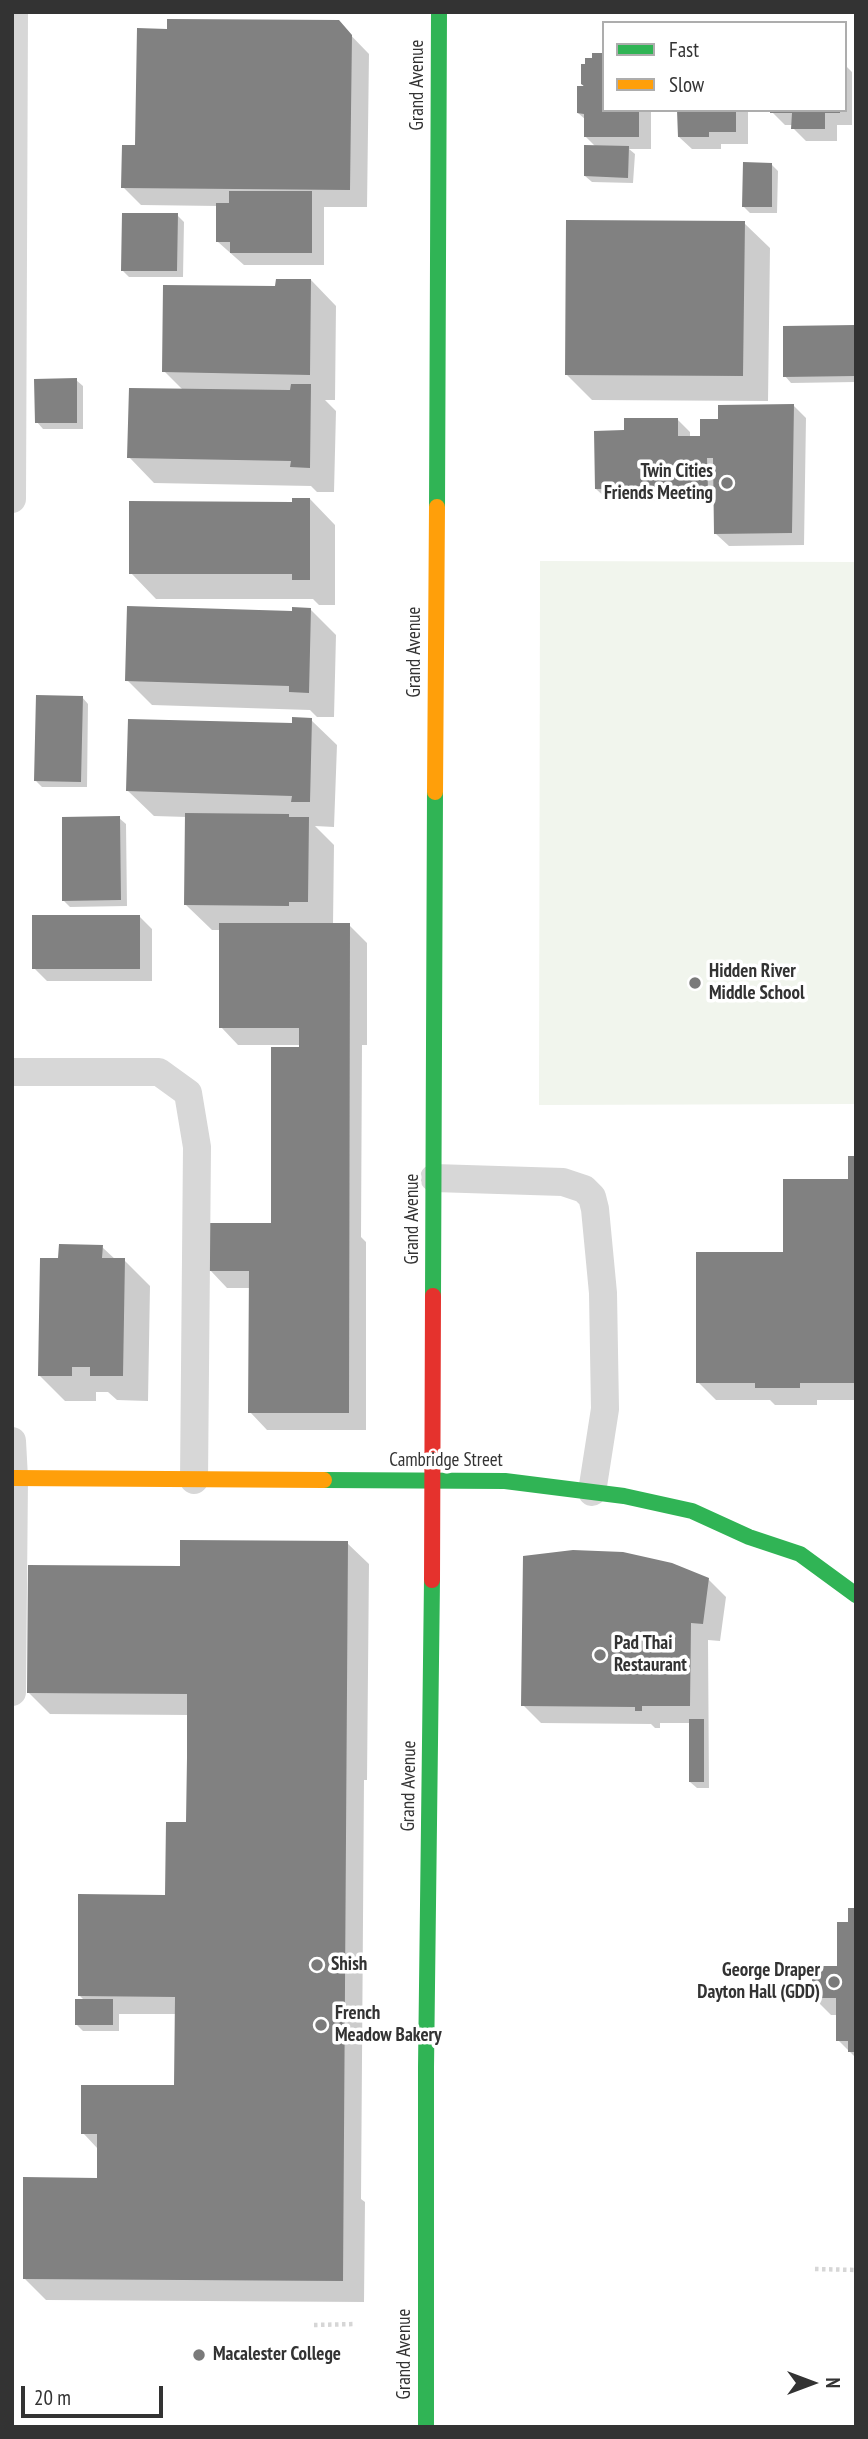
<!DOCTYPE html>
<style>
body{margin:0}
#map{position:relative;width:868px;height:2439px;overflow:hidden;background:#fff;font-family:"PT Sans Narrow",sans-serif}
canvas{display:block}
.frame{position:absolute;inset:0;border:14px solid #333;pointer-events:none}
.legend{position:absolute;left:602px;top:21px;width:245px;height:91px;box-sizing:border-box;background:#fff;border:2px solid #adadad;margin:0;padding:9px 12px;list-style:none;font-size:21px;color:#333}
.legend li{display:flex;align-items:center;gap:14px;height:35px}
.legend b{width:35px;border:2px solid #adadad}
.north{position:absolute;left:777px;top:2348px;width:70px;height:70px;-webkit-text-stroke:5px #fff;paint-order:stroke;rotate:90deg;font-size:19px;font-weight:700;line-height:28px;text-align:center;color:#333}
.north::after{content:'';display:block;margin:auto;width:24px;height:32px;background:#333;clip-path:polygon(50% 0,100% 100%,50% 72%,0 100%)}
.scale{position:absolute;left:21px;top:2386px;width:142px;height:32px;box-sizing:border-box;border:4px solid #333;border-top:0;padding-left:9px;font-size:21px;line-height:24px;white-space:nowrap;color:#333;-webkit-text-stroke:5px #fff;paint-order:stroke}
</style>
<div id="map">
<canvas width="868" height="2439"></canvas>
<div class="frame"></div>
<ul class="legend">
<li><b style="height:9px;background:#30b455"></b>Fast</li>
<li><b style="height:9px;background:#ff9f0a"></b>Slow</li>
</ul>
<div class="north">N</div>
<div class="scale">20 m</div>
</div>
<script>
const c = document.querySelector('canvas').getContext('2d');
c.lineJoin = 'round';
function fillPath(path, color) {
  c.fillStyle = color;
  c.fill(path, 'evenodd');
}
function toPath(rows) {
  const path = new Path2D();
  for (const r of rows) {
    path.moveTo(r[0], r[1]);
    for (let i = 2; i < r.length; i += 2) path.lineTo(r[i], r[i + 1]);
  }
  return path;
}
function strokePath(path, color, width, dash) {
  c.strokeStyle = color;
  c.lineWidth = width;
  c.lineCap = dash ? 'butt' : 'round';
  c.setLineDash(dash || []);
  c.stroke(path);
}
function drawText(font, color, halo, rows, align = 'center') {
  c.font = font + ' "PT Sans Narrow",sans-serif';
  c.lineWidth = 7;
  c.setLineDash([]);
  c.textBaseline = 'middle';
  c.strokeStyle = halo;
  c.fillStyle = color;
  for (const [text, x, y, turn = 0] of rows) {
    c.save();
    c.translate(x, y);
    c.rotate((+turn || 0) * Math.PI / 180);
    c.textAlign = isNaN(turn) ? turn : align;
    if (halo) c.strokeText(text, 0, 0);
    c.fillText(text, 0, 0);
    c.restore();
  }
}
fillPath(toPath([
 [540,561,856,562,856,1104,539,1105]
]), '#f1f5ed');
fillPath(toPath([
 [338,22,369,54,367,207,324,207,324,265,244,265,218,242,218,206,141,205,123,187,137,147,169,31],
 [845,65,852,72,852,125,837,125,837,141,806,141,793,128,793,125,785,125,772,112,772,110,845,110],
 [583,66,604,110,651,110,651,149,629,149,635,154,633,183,592,182,585,176,596,147,585,136,586,120,578,113,583,87],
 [679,110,748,110,748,144,721,144,721,149,692,149,679,137],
 [772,165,778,171,777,213,750,213,744,207],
 [177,215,184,222,183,277,129,277,123,271],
 [744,223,770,248,768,401,592,400,567,375],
 [311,280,336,306,335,400,325,400,336,411,334,492,317,492,311,486,154,483,129,457,183,390,164,371,277,288],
 [856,327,856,382,791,383,785,376],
 [76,380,83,386,83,429,43,429,37,422],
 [793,405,806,418,804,545,729,546,716,534,716,503,703,503,700,500,609,501,596,489,625,432,677,419,690,432,690,438,701,438,720,420],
 [310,499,335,525,335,605,319,605,313,599,156,599,131,573,294,504],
 [310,609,336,635,334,717,317,717,310,710,152,705,127,680,293,613],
 [82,697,88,704,87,787,42,787,36,781],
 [311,720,337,745,334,827,315,826,334,845,333,925,349,925,367,943,367,1045,362,1045,361,1237,366,1242,366,1430,267,1430,250,1412,250,1288,227,1288,210,1270,272,1225,300,1045,238,1045,221,1027,221,930,212,930,186,905,187,817,154,816,128,791,293,725],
 [119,818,126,824,127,906,70,907,64,901],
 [139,916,152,929,152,981,47,981,34,968],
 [856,1157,856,1400,817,1400,817,1405,775,1405,770,1400,716,1400,698,1382,784,1253,849,1181],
 [102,1247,116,1260,124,1260,150,1286,148,1401,117,1400,108,1392,96,1392,96,1401,65,1401,40,1376,60,1260],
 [347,1543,369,1564,367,1780,364,1780,361,2199,365,2202,364,2302,46,2300,25,2279,98,2179,98,2149,83,2133,176,2087,177,2014,119,2014,119,2031,83,2031,77,2025,85,2001,80,1996,167,1896,188,1824,188,1715,50,1714,29,1693,181,1568],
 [708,1579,726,1597,720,1641,708,1640,709,1788,697,1788,690,1782,690,1723,660,1723,660,1728,655,1728,651,1724,541,1723,523,1705],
 [856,1910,856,2058,838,2040,838,2015,831,2015,813,1997,838,1968,849,1924]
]), '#0003');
fillPath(toPath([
 [167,19,339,20,352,35,350,190,121,188,122,145,135,145,137,28,167,29],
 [592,53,604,53,604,110,639,110,639,137,584,137,584,114,577,113,577,86,584,86,581,84,581,64,585,64,585,58,592,58],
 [677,110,736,110,736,132,709,132,709,137,678,137],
 [770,110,840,110,840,113,825,113,825,129,791,129,792,113,770,113],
 [584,145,629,146,628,178,584,176],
 [743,162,772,163,772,207,742,207],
 [229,191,312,191,312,253,230,253,230,242,216,242,216,203,229,203],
 [122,213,178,213,177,271,121,271],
 [566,220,745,221,743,376,565,375],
 [276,279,311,279,310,375,162,372,163,285,275,286],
 [856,325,856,376,783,377,783,326],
 [77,378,77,423,35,423,34,379],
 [291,384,311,384,310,468,290,467,291,461,127,458,129,388,290,390],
 [794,404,792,533,714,534,713,458,707,458,708,490,689,491,689,488,595,489,594,431,624,430,624,418,678,418,678,436,700,436,700,419,718,419,718,405],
 [292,498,310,498,310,580,292,580,292,574,129,574,129,501,292,502],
 [127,606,292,611,292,607,311,608,309,693,289,692,289,686,125,681],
 [36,695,83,696,81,782,34,781],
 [292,717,312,718,310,802,291,802,292,796,126,791,128,719,292,723],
 [185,813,289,814,289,817,309,817,308,902,289,902,289,906,184,905],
 [120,816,121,900,62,901,62,817],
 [32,915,140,915,140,969,32,969],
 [219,923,350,923,349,1413,248,1413,249,1271,208,1271,208,1223,271,1223,271,1047,299,1047,299,1028,219,1028],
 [848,1156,856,1156,856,1383,800,1383,800,1388,755,1388,755,1383,696,1383,696,1252,783,1252,783,1179,848,1179],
 [59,1244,103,1245,102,1258,125,1258,123,1376,90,1376,90,1367,72,1367,72,1376,38,1376,40,1258,58,1258],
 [180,1540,348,1541,343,2281,23,2279,23,2177,97,2178,97,2134,81,2134,81,2085,174,2085,175,1997,78,1996,78,1894,165,1895,166,1822,186,1822,187,1758,187,1694,27,1693,28,1565,180,1566],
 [573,1550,623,1552,672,1563,709,1578,703,1624,691,1623,690,1706,642,1706,642,1711,635,1711,635,1707,521,1706,523,1556],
 [689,1719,704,1719,704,1782,689,1782],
 [848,1908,856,1908,856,2052,848,2052,848,2041,836,2041,836,1998,812,1998,812,1966,837,1966,837,1922,848,1922],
 [75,1999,113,1999,113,2025,75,2025]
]), '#818181');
strokePath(toPath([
 [815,2269,856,2270],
 [314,2325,356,2324]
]), '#d6d6d6', 4.5, [3.5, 3.5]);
strokePath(toPath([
 [12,499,14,12],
 [12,1072,159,1072,188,1093,197,1147,194,1480],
 [434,1178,563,1182,584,1189,592,1197,595,1209,603,1293,605,1409,592,1492],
 [12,1441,14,1478,12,1692]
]), '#d7d7d7', 28);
strokePath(toPath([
 [437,507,439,12],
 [433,1296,435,792],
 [324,1480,505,1481,624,1496,692,1511,749,1537,800,1554,856,1595],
 [426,2427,426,2067,432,1580]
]), '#30b455', 16);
strokePath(toPath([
 [435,792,437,507],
 [12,1478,324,1480]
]), '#ff9f0a', 16);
strokePath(toPath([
 [432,1580,433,1296]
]), '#e5322d', 16);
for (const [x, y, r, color] of [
 [727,483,7,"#7a7a7a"],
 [695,983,7,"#7a7a7a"],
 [600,1655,7,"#7a7a7a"],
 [317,1965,7,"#7a7a7a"],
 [834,1982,7,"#7a7a7a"],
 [321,2025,7,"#7a7a7a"],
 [199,2355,7,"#7a7a7a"]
]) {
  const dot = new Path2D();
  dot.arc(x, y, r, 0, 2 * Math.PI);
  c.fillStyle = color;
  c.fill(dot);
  strokePath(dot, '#fff', 2.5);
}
drawText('19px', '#333', '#fff', [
 ["Grand Avenue",418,85,-90],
 ["Grand Avenue",415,652,-90],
 ["Grand Avenue",413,1219,-90],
 ["Cambridge Street",446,1461],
 ["Grand Avenue",409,1786,-89],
 ["Grand Avenue",405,2354,-90]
]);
drawText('bold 19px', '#333', '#fff', [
 ["Twin Cities",713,472,"right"],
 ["Friends Meeting",713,494,"right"],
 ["Hidden River",709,972],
 ["Middle School",709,994],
 ["Pad Thai",614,1644],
 ["Restaurant",614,1666],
 ["Shish",331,1965],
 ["George Draper",820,1971,"right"],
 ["Dayton Hall (GDD)",820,1993,"right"],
 ["French",335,2014],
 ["Meadow Bakery",335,2036],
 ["Macalester College",213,2355]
], 'left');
</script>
